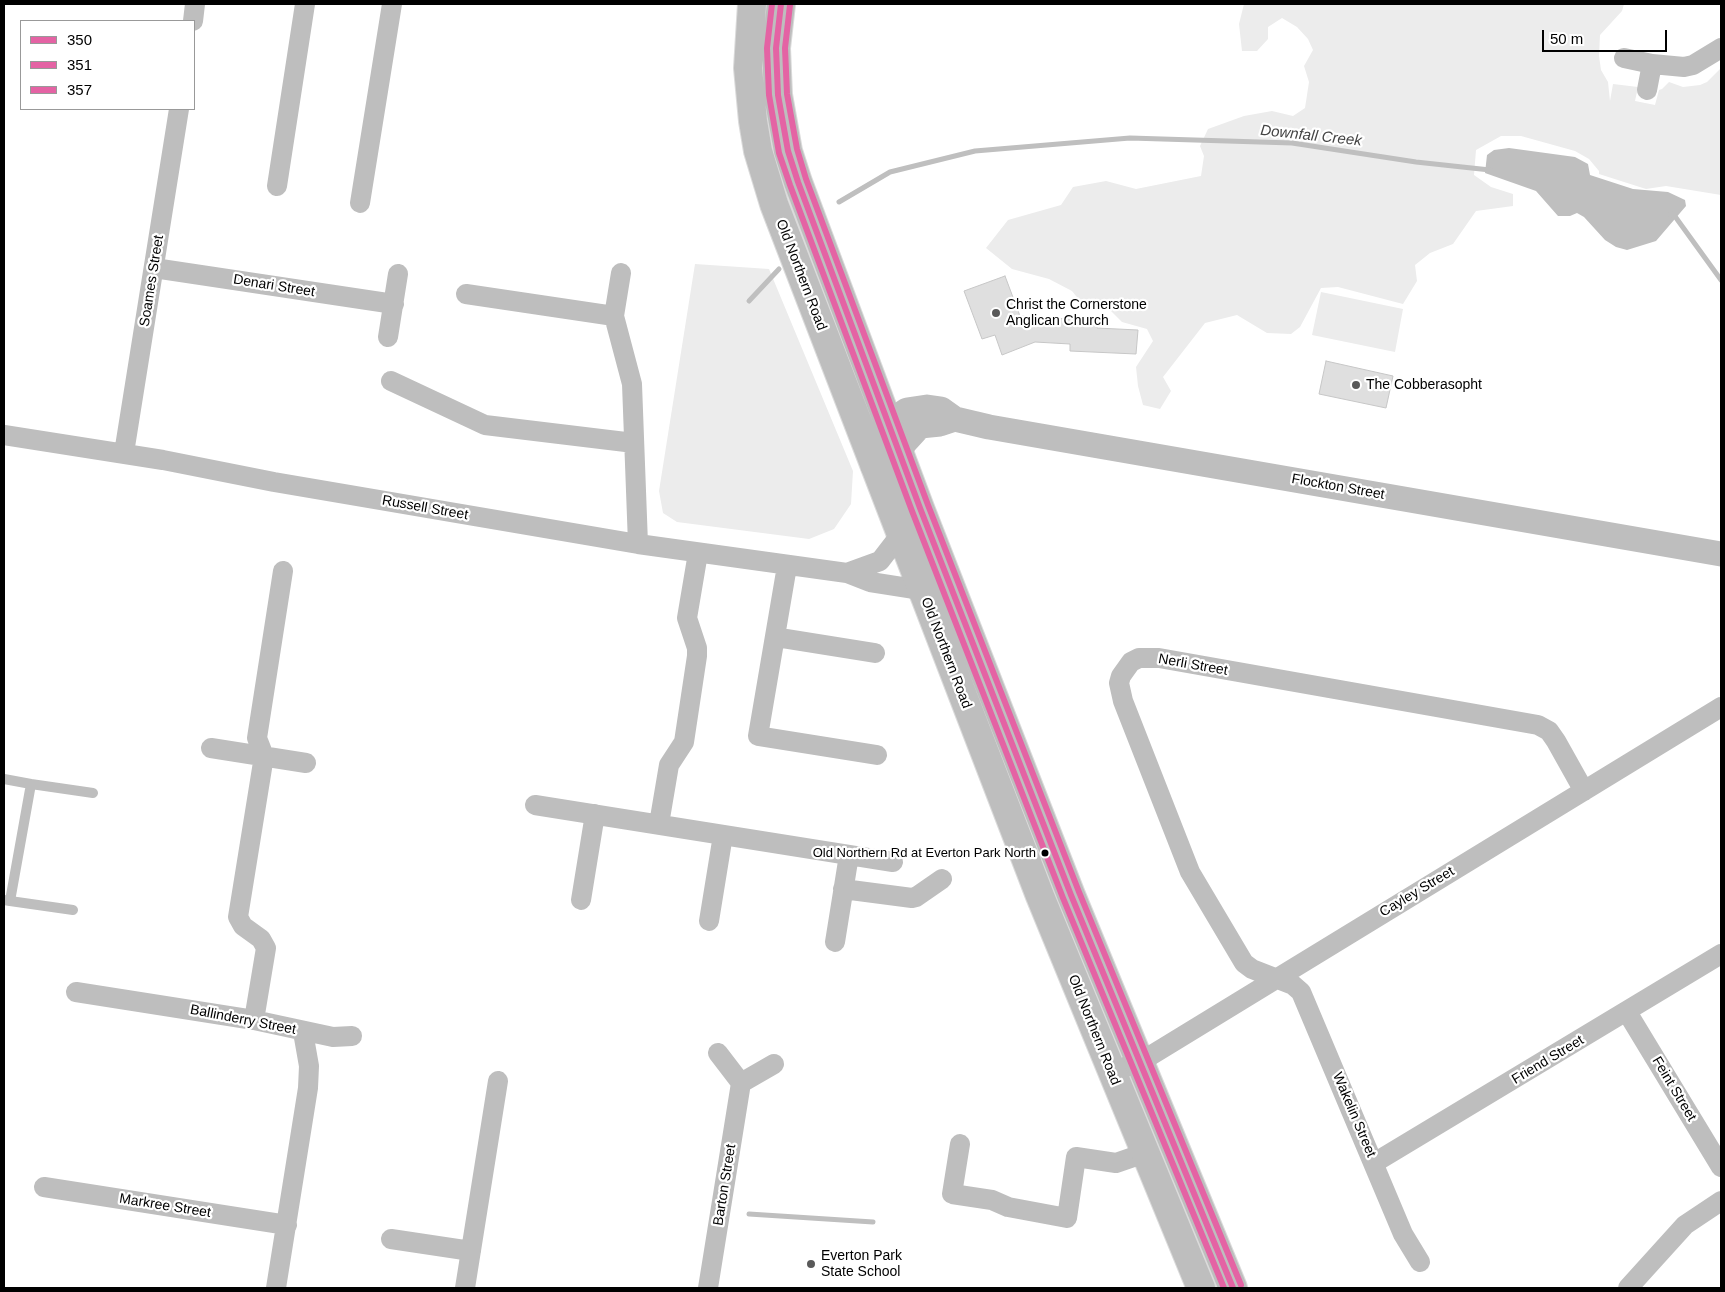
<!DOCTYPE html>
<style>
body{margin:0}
#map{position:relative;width:1725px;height:1292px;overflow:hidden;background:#fff;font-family:Helvetica,sans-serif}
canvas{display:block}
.frame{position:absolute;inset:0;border:5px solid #000;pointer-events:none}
.legend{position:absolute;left:20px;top:20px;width:175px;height:90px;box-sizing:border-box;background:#fff;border:1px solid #999;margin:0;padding:6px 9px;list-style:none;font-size:15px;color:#000}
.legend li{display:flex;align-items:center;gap:10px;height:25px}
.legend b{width:25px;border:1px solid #999}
.scale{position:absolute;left:1542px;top:30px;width:125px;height:22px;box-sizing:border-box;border:2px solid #000;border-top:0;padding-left:6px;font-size:15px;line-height:18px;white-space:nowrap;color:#000;-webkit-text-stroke:4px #fff;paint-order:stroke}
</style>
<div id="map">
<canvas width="1725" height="1292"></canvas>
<div class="frame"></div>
<ul class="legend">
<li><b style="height:6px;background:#e463a4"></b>350</li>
<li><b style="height:6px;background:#e463a4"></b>351</li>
<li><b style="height:6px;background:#e463a4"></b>357</li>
</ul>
<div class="scale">50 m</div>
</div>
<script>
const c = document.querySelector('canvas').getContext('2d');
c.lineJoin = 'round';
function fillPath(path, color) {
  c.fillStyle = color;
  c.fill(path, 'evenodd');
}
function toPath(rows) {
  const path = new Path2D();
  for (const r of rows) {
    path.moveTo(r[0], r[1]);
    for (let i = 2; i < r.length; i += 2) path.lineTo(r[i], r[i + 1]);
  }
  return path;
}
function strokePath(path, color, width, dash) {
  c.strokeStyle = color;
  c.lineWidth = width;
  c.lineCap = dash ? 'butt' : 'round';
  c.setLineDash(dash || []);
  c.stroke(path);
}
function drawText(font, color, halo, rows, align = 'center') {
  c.font = font + ' Helvetica,sans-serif';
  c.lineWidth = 4.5;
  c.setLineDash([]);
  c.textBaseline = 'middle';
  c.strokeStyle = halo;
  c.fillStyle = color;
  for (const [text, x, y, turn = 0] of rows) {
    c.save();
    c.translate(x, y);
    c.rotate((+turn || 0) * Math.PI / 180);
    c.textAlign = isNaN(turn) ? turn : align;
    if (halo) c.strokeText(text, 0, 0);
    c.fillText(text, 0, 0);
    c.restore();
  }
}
fillPath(toPath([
 [1244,4,1624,4,1622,11,1600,35,1599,56,1601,70,1608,82,1610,101,1613,84,1638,87,1635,101,1655,105,1659,90,1662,89,1669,82,1683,87,1700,85,1707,82,1721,68,1721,195,1666,186,1646,189,1599,174,1599,171,1589,159,1575,151,1521,136,1501,136,1476,150,1474,175,1491,187,1513,194,1513,206,1476,211,1453,244,1430,253,1415,265,1417,281,1403,304,1338,287,1321,288,1300,327,1291,334,1267,333,1237,315,1205,323,1163,377,1171,391,1160,409,1143,405,1138,386,1136,367,1153,341,1147,329,1122,322,1106,306,1080,301,1072,291,1049,279,1012,269,986,248,1008,220,1061,205,1073,187,1106,181,1136,189,1201,176,1204,156,1200,146,1208,129,1244,116,1272,111,1293,116,1305,108,1309,82,1304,66,1313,50,1308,39,1297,27,1282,18,1268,27,1268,39,1257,51,1242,51,1239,24],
 [695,264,769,269,853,471,851,504,834,529,809,539,677,522,663,513,659,491],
 [1321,292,1403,309,1395,352,1312,335]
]), '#ececec');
fillPath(toPath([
 [1509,148,1575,157,1588,164,1590,175,1633,189,1668,192,1685,200,1686,206,1656,241,1627,250,1616,247,1605,240,1584,217,1577,213,1570,216,1558,216,1536,191,1485,173,1487,155,1494,150]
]), '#bfbfbf');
strokePath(toPath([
 [839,202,890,172,975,151,1130,138,1292,143,1416,162,1490,170],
 [1670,214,1674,215,1721,280],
 [749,301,779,269],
 [749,1214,873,1222]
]), '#bfbfbf', 5);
const building = toPath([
 [1005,276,1020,316,1098,321,1097,328,1138,330,1136,354,1070,351,1070,344,1035,342,1002,355,995,335,982,339,964,291,1005,276],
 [1326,361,1393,376,1386,408,1319,394,1326,361]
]);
fillPath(building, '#dfdfdf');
strokePath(building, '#c7c7c7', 1);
const trunk = toPath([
 [752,4,748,68,753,121,758,151,774,204,1040,896,1201,1288],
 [781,4,776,48,778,95,788,151,798,182,920,508,1071,895,1233,1288]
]);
strokePath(trunk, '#dbdbdb', 30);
strokePath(toPath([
 [4,779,31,784,10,901,4,900],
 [31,784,93,793],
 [10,901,73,910]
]), '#bebebe', 10);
strokePath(toPath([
 [193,21,195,4],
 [1624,58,1652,64,1647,90],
 [1652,64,1684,67,1693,65,1721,48],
 [277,186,305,4],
 [360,203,392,4],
 [154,268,394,304],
 [621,273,614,316,632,384,638,544],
 [466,294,614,316],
 [388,337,398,274],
 [391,381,485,425,634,443],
 [4,435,163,460,274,482,638,544,847,573,870,582,921,590],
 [124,453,179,109],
 [787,566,758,736,877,755],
 [847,573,880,561,900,535],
 [775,637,875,653],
 [211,748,306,763],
 [535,805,893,862],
 [659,824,669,765,684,742,697,656,697,648,687,618,698,553],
 [843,889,912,898,916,897,942,879],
 [581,900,595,814],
 [709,921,723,835],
 [835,942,849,855],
 [76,992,254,1020,333,1037,352,1036],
 [1627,1012,1721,1167],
 [254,1020,266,948,261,939,243,926,238,917,264,756,257,738,283,571],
 [718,1053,741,1083,774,1064],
 [1112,1073,1150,1056,1721,707],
 [960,1144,952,1194,992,1200,1008,1207,1067,1218,1076,1157,1116,1163,1145,1153],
 [1374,1163,1721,954],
 [44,1187,287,1225],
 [391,1239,471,1251],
 [1420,1262,1403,1234,1301,992,1293,985,1252,969,1244,963,1190,872,1123,701,1119,683,1121,676,1131,662,1139,658,1159,658,1538,725,1549,731,1556,741,1584,791],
 [276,1288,308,1088,309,1066,303,1032],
 [465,1288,498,1081],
 [708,1288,741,1083],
 [1628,1288,1685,1225,1721,1201]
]), '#bebebe', 20);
strokePath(toPath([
 [899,449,920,426,940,424,955,419],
 [873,466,880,435,889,422,907,410,927,407,941,409,955,419,989,427,1721,554]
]), '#bebebe', 25);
strokePath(trunk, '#bebebe', 28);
strokePath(toPath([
 [781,4,776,48,778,95,788,151,798,182,920,508,1071,895,1233,1288]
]), '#e463a4', 6);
strokePath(toPath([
 [772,4,767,48,769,95,779,153,790,185,912,511,1063,898,1224,1288]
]), '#e463a4', 6);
strokePath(toPath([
 [790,5,785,48,787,94,797,149,806,179,928,505,1079,892,1241,1285]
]), '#e463a4', 6);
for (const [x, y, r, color] of [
 [996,313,5,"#595959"],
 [1356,385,5,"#595959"],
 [1045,853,4.5,"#000"],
 [811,1264,5,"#595959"]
]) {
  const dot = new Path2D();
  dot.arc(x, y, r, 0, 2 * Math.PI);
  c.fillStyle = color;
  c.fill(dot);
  strokePath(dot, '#fff', 2);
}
drawText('13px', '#000', '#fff', [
 ["Old Northern Rd at Everton Park North",1036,853]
], 'right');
drawText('14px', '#000', '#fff', [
 ["Old Northern Road",801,275,69],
 ["Soames Street",152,281,-81],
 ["Denari Street",274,286,9],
 ["Flockton Street",1338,487,10],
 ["Russell Street",425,508,10],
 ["Old Northern Road",946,653,69],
 ["Nerli Street",1193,665,10],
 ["Cayley Street",1417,892,-31],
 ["Ballinderry Street",243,1020,11],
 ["Old Northern Road",1094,1030,68],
 ["Friend Street",1548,1060,-31],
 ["Feint Street",1674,1089,59],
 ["Wakelin Street",1354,1115,67],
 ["Barton Street",725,1185,-81],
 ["Markree Street",165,1206,9]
]);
drawText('14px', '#000', '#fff', [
 ["Christ the Cornerstone",1006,305],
 ["Anglican Church",1006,321],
 ["The Cobberasopht",1366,385],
 ["Everton Park",821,1256],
 ["State School",821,1272]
], 'left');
drawText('italic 15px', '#444', '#fff', [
 ["Downfall Creek",1311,136,6]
]);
</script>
